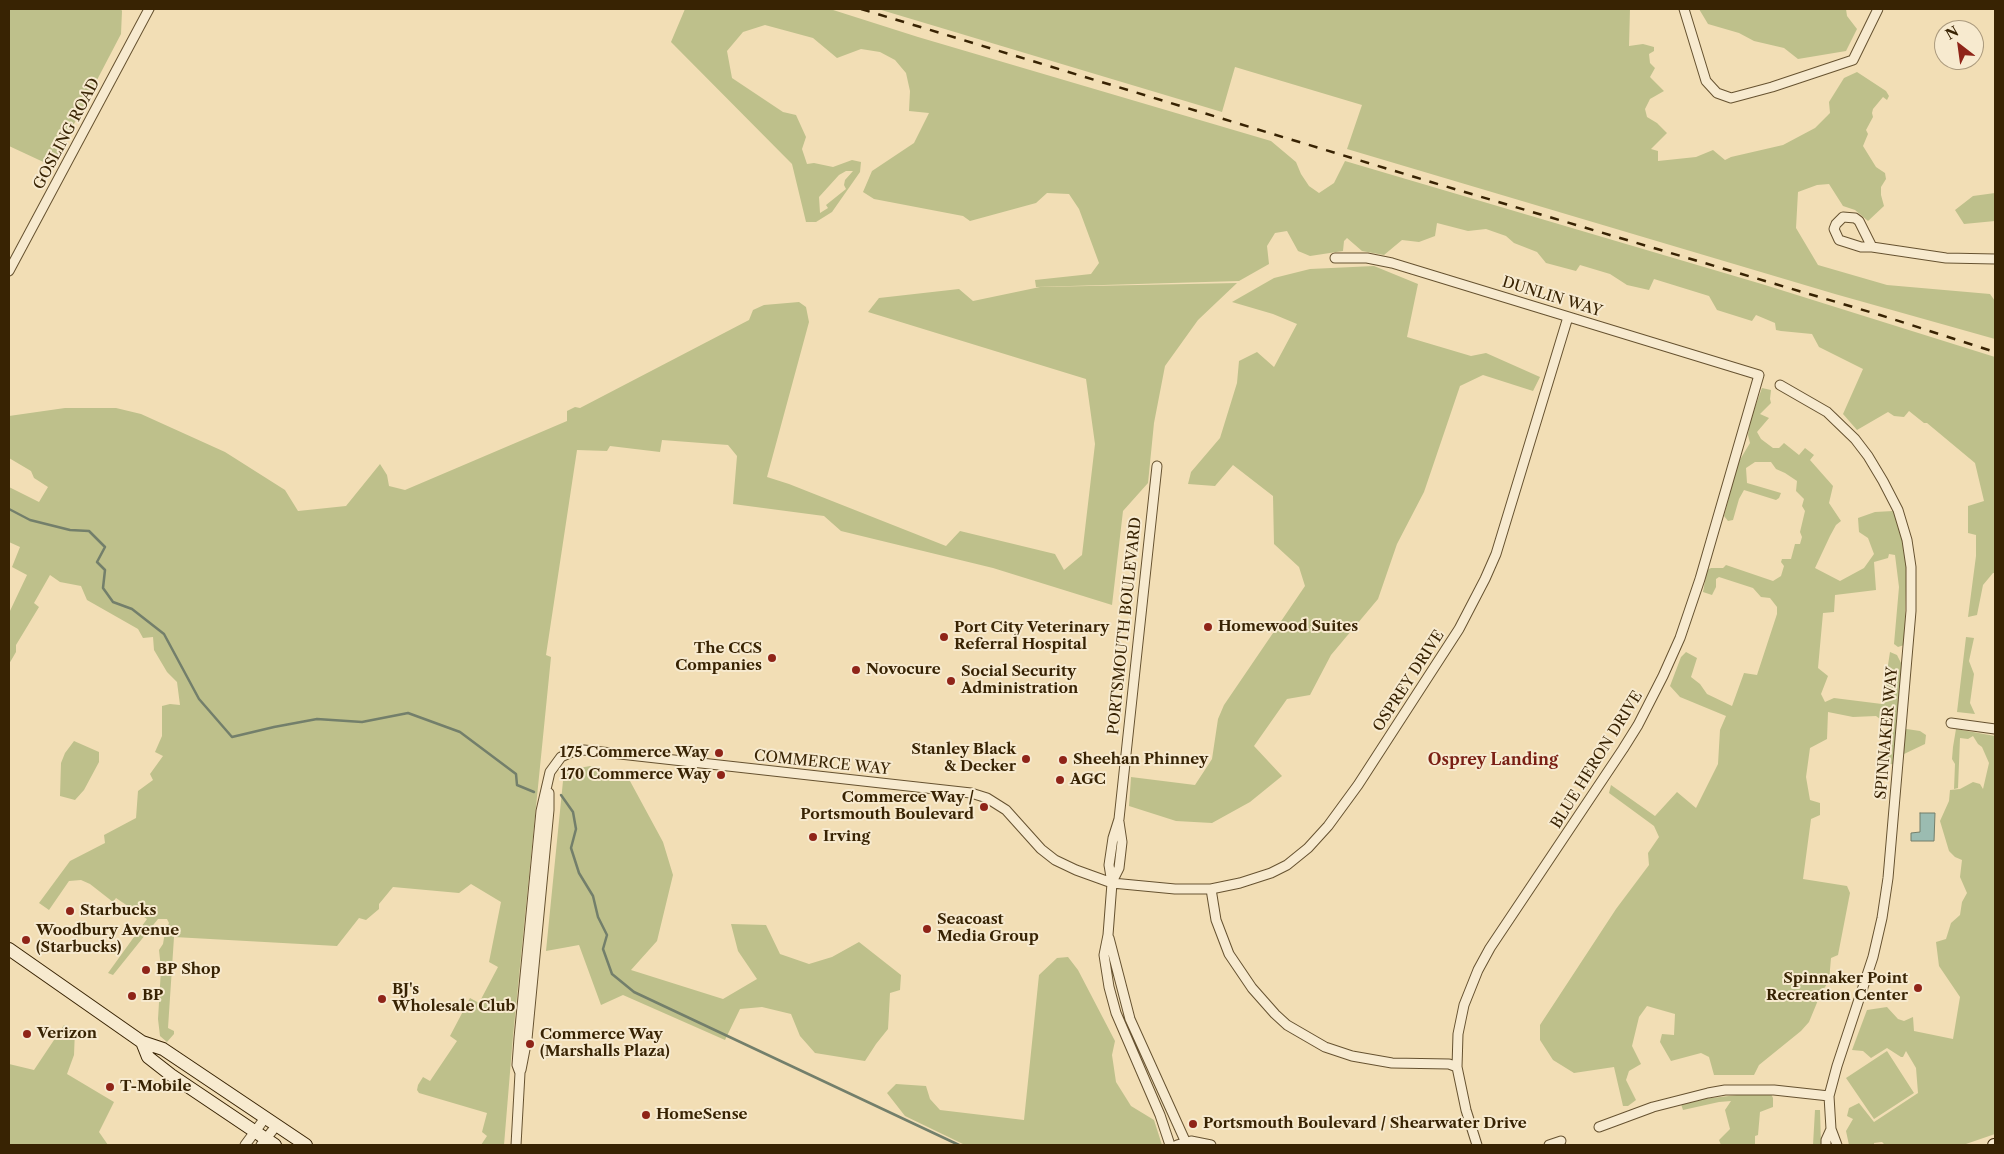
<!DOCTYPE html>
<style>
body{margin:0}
#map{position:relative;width:2004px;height:1154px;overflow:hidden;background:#f2deb5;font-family:"Libre Caslon Text",serif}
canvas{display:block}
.frame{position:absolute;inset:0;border:10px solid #382303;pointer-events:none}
.north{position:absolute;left:1934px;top:20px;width:50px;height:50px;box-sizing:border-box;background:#f7eacf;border:1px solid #ab9a7d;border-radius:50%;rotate:330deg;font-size:14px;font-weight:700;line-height:20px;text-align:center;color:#382303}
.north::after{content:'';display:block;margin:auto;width:18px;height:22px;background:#8f2418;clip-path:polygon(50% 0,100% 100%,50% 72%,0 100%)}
</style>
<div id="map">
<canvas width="2004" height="1154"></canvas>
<div class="frame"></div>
<div class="north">N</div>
</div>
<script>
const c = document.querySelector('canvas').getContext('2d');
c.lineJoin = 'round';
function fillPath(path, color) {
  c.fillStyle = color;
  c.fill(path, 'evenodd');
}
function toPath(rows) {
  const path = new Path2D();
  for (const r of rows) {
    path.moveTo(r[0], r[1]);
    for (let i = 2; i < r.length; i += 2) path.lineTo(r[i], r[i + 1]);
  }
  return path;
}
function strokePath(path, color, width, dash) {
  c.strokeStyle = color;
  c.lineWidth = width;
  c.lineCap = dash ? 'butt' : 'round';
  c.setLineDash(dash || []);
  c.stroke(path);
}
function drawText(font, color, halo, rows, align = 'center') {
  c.font = font + ' "Libre Caslon Text",serif';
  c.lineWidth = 4;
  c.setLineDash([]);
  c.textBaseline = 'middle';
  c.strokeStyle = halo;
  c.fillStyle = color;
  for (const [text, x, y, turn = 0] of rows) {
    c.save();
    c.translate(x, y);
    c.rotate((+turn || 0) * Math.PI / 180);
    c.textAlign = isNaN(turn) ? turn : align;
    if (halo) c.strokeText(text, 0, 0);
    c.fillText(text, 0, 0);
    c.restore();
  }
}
fillPath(toPath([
 [9,9,121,9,122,11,121,34,52,166,9,146],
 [685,9,830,9,918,37,1271,141,1296,162,1301,174,1309,186,1319,193,1334,183,1345,161,1765,285,1995,357,1995,573,1993,573,1983,585,1977,615,1968,617,1976,556,1976,535,1968,533,1968,506,1984,501,1975,463,1927,423,1924,423,1909,411,1904,417,1894,416,1888,412,1857,430,1843,414,1863,369,1819,347,1812,334,1781,331,1776,330,1775,323,1756,315,1752,321,1717,310,1709,296,1654,279,1649,290,1627,285,1610,274,1580,265,1576,271,1546,263,1537,252,1514,243,1506,236,1486,229,1468,231,1437,223,1435,236,1419,242,1402,240,1384,255,1362,251,1347,238,1344,241,1343,251,1310,256,1298,251,1287,231,1275,233,1267,246,1269,264,1239,281,1036,287,1035,280,1091,274,1099,263,1079,209,1069,194,1047,193,1036,203,970,221,963,216,874,199,863,192,872,171,914,143,929,113,909,111,910,91,906,73,895,60,880,52,861,49,837,58,813,38,765,25,743,32,727,51,732,78,783,112,796,115,806,137,802,149,807,164,814,163,833,167,852,160,861,162,860,172,832,212,816,222,806,222,792,164,671,42],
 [846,171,853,171,845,180,844,185,846,189,826,205,828,208,820,213,819,197,839,175],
 [878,9,1630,9,1629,46,1643,44,1654,47,1654,51,1649,54,1650,63,1655,68,1650,77,1664,91,1650,99,1645,109,1647,117,1657,123,1667,133,1651,149,1658,151,1658,161,1696,157,1713,150,1725,160,1731,157,1783,145,1815,128,1830,113,1829,102,1844,78,1857,72,1886,91,1889,96,1887,100,1883,97,1873,109,1872,113,1873,117,1866,130,1868,134,1863,146,1876,167,1885,173,1886,179,1881,187,1881,195,1884,206,1868,221,1855,210,1843,206,1829,184,1817,185,1798,192,1796,228,1818,265,1887,285,1990,294,1995,301,1995,339,1835,294,1347,149,1362,105,1235,67,1222,112],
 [1699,9,1846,9,1847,16,1857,29,1846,51,1798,59,1784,48,1754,41,1739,33,1708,24],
 [1995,193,1995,221,1964,224,1955,210,1973,196],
 [1374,266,1418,284,1407,337,1471,356,1486,353,1540,377,1533,391,1483,375,1460,386,1424,492,1397,544,1378,599,1331,655,1310,695,1287,699,1254,746,1282,776,1250,802,1212,823,1176,821,1129,806,1131,777,1195,785,1212,759,1218,719,1224,705,1305,586,1299,567,1274,544,1273,496,1233,465,1215,486,1188,484,1191,472,1220,438,1237,383,1239,361,1257,352,1274,367,1297,324,1273,314,1232,302,1274,278,1310,269],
 [1237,283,1198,320,1165,366,1154,423,1148,483,1123,511,1112,605,993,568,841,531,824,516,733,504,737,456,728,445,662,440,660,452,610,446,607,451,577,450,546,655,551,657,513,1036,504,1145,481,1145,487,1136,482,1132,487,1113,419,1093,417,1090,418,1085,423,1077,430,1081,457,1041,450,1036,470,998,479,1003,498,967,489,962,501,902,471,884,459,893,393,887,379,904,379,909,366,920,359,918,337,946,174,937,168,1028,174,1031,174,1034,167,1042,160,1036,158,1019,161,969,159,950,163,944,165,932,169,923,167,919,158,919,113,975,108,973,147,919,116,898,113,902,90,884,81,880,69,881,49,910,39,903,70,861,105,843,104,835,136,818,138,791,153,780,150,774,163,756,155,752,162,736,162,706,170,704,180,705,177,682,167,672,154,650,153,637,143,638,138,629,87,600,81,586,60,582,50,575,34,603,39,607,16,645,16,652,9,664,9,613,27,575,12,567,20,547,9,542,9,487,39,502,48,487,34,478,31,471,9,458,9,416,65,408,116,408,141,414,225,452,285,490,298,511,346,506,380,464,387,475,389,486,405,490,567,421,567,411,575,407,580,408,749,320,753,310,764,305,799,302,806,307,809,322,767,477,789,484,946,546,960,531,1055,554,1064,570,1082,555,1095,444,1086,379,868,312,879,298,959,289,973,301,1040,287],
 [1762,388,1771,390,1770,399,1771,403,1760,414,1769,418,1757,432,1761,439,1773,448,1779,448,1784,443,1799,455,1805,448,1814,455,1810,460,1833,486,1829,503,1841,521,1836,525,1830,536,1815,568,1840,581,1864,568,1874,554,1868,538,1859,532,1858,518,1875,512,1893,511,1898,520,1907,557,1904,645,1898,647,1894,644,1899,587,1895,555,1889,554,1888,558,1874,562,1876,590,1835,595,1834,612,1823,613,1818,668,1828,676,1821,694,1825,702,1834,698,1882,704,1890,652,1897,655,1903,667,1900,728,1920,731,1926,735,1925,744,1904,754,1898,755,1893,764,1885,765,1884,763,1888,725,1876,716,1853,717,1828,712,1827,739,1810,748,1806,777,1810,800,1820,803,1820,815,1811,819,1803,879,1847,886,1850,893,1838,955,1831,958,1829,981,1821,993,1809,1022,1801,1031,1759,1065,1754,1075,1714,1075,1709,1057,1701,1053,1671,1061,1660,1042,1662,1034,1674,1035,1675,1014,1647,1006,1639,1017,1632,1046,1641,1064,1629,1071,1626,1080,1636,1100,1628,1106,1623,1106,1614,1067,1574,1073,1553,1060,1540,1040,1540,1025,1616,909,1649,865,1648,853,1659,837,1654,826,1609,793,1611,785,1655,816,1677,792,1696,808,1718,764,1720,730,1726,716,1680,697,1670,686,1681,657,1686,652,1697,658,1691,677,1700,684,1707,694,1732,706,1744,673,1757,675,1777,614,1777,607,1770,598,1761,597,1753,588,1719,577,1716,579,1716,587,1712,595,1703,592,1707,570,1711,568,1723,568,1726,565,1773,581,1781,576,1784,566,1781,562,1782,559,1791,559,1795,544,1800,544,1802,537,1800,532,1805,511,1802,506,1804,499,1796,491,1797,481,1785,473,1776,469,1771,462,1755,462,1746,468,1747,483,1781,493,1779,498,1776,500,1744,490,1739,499,1733,520,1728,521,1724,516,1738,463,1750,443,1748,435,1750,421],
 [1966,637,1974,638,1969,661,1974,674,1970,703,1975,714,1957,712],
 [1956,729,1995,736,1995,1134,1963,1145,1885,1145,1882,1142,1874,1143,1874,1145,1849,1145,1846,1131,1853,1119,1847,1116,1849,1108,1859,1103,1874,1122,1918,1093,1916,1068,1906,1051,1903,1057,1901,1057,1887,1048,1871,1058,1863,1051,1852,1050,1867,1010,1887,1007,1898,1019,1904,1021,1913,1017,1914,1031,1953,1039,1960,997,1939,966,1936,942,1946,939,1951,923,1960,915,1962,902,1967,893,1960,877,1962,860,1955,857,1949,851,1940,821,1949,801,1950,790,1960,789,1973,782,1980,784,1983,789,1989,763,1982,747,1978,744,1973,736,1968,739,1960,738,1958,788,1954,789,1955,764,1952,759,1953,747],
 [74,741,99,752,99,762,84,790,75,800,60,796,61,763,65,753],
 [590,766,630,781,663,842,673,875,657,941,631,970,723,999,757,979,738,951,731,924,766,925,780,954,809,964,832,957,859,942,901,975,900,990,890,993,888,1029,876,1044,865,1061,815,1053,800,1036,791,1014,762,1007,740,1009,725,1040,623,995,601,1005,579,945,546,951,564,771],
 [1068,957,1078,970,1115,1041,1112,1055,1116,1082,1131,1106,1154,1120,1162,1145,965,1145,905,1116,887,1093,896,1084,926,1086,930,1099,940,1110,1024,1120,1039,975,1057,958],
 [64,1025,75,1030,74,1055,67,1074,114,1102,99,1132,108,1145,9,1145,9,1064,34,1070],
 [1887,1051,1914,1093,1874,1119,1846,1078],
 [1745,1094,1771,1094,1773,1098,1773,1107,1760,1112,1758,1135,1755,1136,1755,1145,1721,1145,1719,1140,1730,1129,1725,1110,1731,1101,1719,1102,1683,1110,1681,1104,1704,1099],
 [1815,1110,1820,1110,1821,1145,1813,1145]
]), '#bec08b');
const water = toPath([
 [1920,813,1935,813,1934,841,1911,841,1911,833,1920,832,1920,813]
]);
fillPath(water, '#9bbcb1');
strokePath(water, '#737f6b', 1);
strokePath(toPath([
 [9,509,30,520,70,530,89,531,105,547,97,562,105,570,103,588,113,602,132,609,164,634,199,699,232,737,274,727,317,719,362,722,408,713,460,732,516,774,517,785,534,792],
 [561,795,573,812,576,829,571,848,579,873,593,896,598,917,607,935,603,949,612,974,634,992,959,1145]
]), '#737f6b', 2.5);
const minor = toPath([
 [1684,9,1706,81,1717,93,1731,98,1772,87,1853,60,1878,9],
 [1872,247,1859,221,1855,218,1843,217,1836,224,1834,229,1839,240,1861,247,1872,247,1946,258,1995,259],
 [1335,258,1367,258,1392,263,1759,375,1700,579,1680,638,1663,676,1638,725,1623,749,1490,948,1478,970,1464,1005,1458,1034,1457,1067,1466,1110,1477,1145],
 [9,271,149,9],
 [1780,385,1827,412,1855,439,1868,456,1883,481,1898,510,1907,540,1911,567,1911,611,1888,878,1882,918,1873,957,1837,1066,1829,1096,1831,1129,1837,1145],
 [1157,466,1119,819,1113,838,1109,865,1112,883,1108,935,1104,955,1109,987,1116,1013,1160,1115,1170,1145],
 [1951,723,1995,729],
 [1112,882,1119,868,1122,842,1119,822],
 [1211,889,1216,920,1229,954,1252,988,1275,1014,1287,1025,1325,1047,1352,1056,1392,1063,1449,1064,1457,1067],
 [1109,938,1130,1019,1187,1145],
 [521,1070,527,1039,549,810,549,793],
 [1599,1127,1653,1107,1708,1093,1725,1090,1774,1090,1829,1096],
 [245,1145,265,1118],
 [261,1145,276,1126],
 [516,1145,520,1073,517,1065,519,1038,541,811,550,772,561,757,572,752,584,750,971,793,987,798,1006,810,1041,849,1055,860,1076,870,1112,883,1175,889,1211,889,1240,883,1271,873,1287,865,1308,848,1328,826,1358,785,1459,629,1485,579,1496,554,1568,317],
 [1177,1145,1191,1141,1211,1145],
 [1549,1145,1561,1141],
 [1826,1145,1826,1140,1831,1129]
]);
const secondary = toPath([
 [9,949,142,1042,163,1049,306,1145],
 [142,1042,148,1057,171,1075,275,1145],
 [1994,1145,1995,1145]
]);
strokePath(minor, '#665230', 11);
strokePath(secondary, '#382303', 14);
strokePath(minor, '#f7eacf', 9);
strokePath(secondary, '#f7eacf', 12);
strokePath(toPath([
 [861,9,1431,182,1880,315,1995,352]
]), '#382303', 2.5, [9, 9]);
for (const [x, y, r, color] of [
 [1208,627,5,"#8f2418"],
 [944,637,5,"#8f2418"],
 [772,658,5,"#8f2418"],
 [856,670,5,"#8f2418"],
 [951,681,5,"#8f2418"],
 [719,753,5,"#8f2418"],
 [1026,759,5,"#8f2418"],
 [1063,760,5,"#8f2418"],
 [721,775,5,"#8f2418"],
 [1060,780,5,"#8f2418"],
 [984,807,5,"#8f2418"],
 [813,837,5,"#8f2418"],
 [70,911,5,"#8f2418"],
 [927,929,5,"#8f2418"],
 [26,940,5,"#8f2418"],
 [146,970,5,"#8f2418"],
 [1918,988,5,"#8f2418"],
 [132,996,5,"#8f2418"],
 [382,999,5,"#8f2418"],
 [27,1034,5,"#8f2418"],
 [530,1044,5,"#8f2418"],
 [110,1087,5,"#8f2418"],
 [646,1115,5,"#8f2418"],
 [1193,1124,5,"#8f2418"]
]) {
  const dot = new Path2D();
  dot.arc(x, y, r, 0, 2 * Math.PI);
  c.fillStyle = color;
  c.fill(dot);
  strokePath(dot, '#f7eacf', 2);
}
drawText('15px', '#382303', '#f7eacf', [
 ["GOSLING ROAD",67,134,-62],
 ["DUNLIN WAY",1552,297,17],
 ["PORTSMOUTH BOULEVARD",1125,626,-84],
 ["OSPREY DRIVE",1409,681,-57],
 ["SPINNAKER WAY",1887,733,-85],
 ["BLUE HERON DRIVE",1597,760,-58],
 ["COMMERCE WAY",822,763,6]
]);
drawText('bold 15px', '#382303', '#f7eacf', [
 ["Homewood Suites",1218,627],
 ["Port City Veterinary",954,628],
 ["Referral Hospital",954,645],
 ["The CCS",762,649,"right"],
 ["Companies",762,666,"right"],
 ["Novocure",866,670],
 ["Social Security",961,672],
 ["Administration",961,689],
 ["Stanley Black",1016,750,"right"],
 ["& Decker",1016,767,"right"],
 ["175 Commerce Way",709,753,"right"],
 ["Sheehan Phinney",1073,760],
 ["170 Commerce Way",711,775,"right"],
 ["AGC",1070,780],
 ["Commerce Way /",974,798,"right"],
 ["Portsmouth Boulevard",974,815,"right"],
 ["Irving",823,837],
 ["Starbucks",80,911],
 ["Seacoast",937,920],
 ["Media Group",937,937],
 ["Woodbury Avenue",36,931],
 ["(Starbucks)",36,948],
 ["BP Shop",156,970],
 ["Spinnaker Point",1908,979,"right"],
 ["Recreation Center",1908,996,"right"],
 ["BJ's",392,990],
 ["Wholesale Club",392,1007],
 ["BP",142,996],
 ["Verizon",37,1034],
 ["Commerce Way",540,1035],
 ["(Marshalls Plaza)",540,1052],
 ["T-Mobile",120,1087],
 ["HomeSense",656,1115],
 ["Portsmouth Boulevard / Shearwater Drive",1203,1124]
], 'left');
drawText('bold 16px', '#7a1f14', '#f7eacf', [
 ["Osprey Landing",1493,760]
]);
</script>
